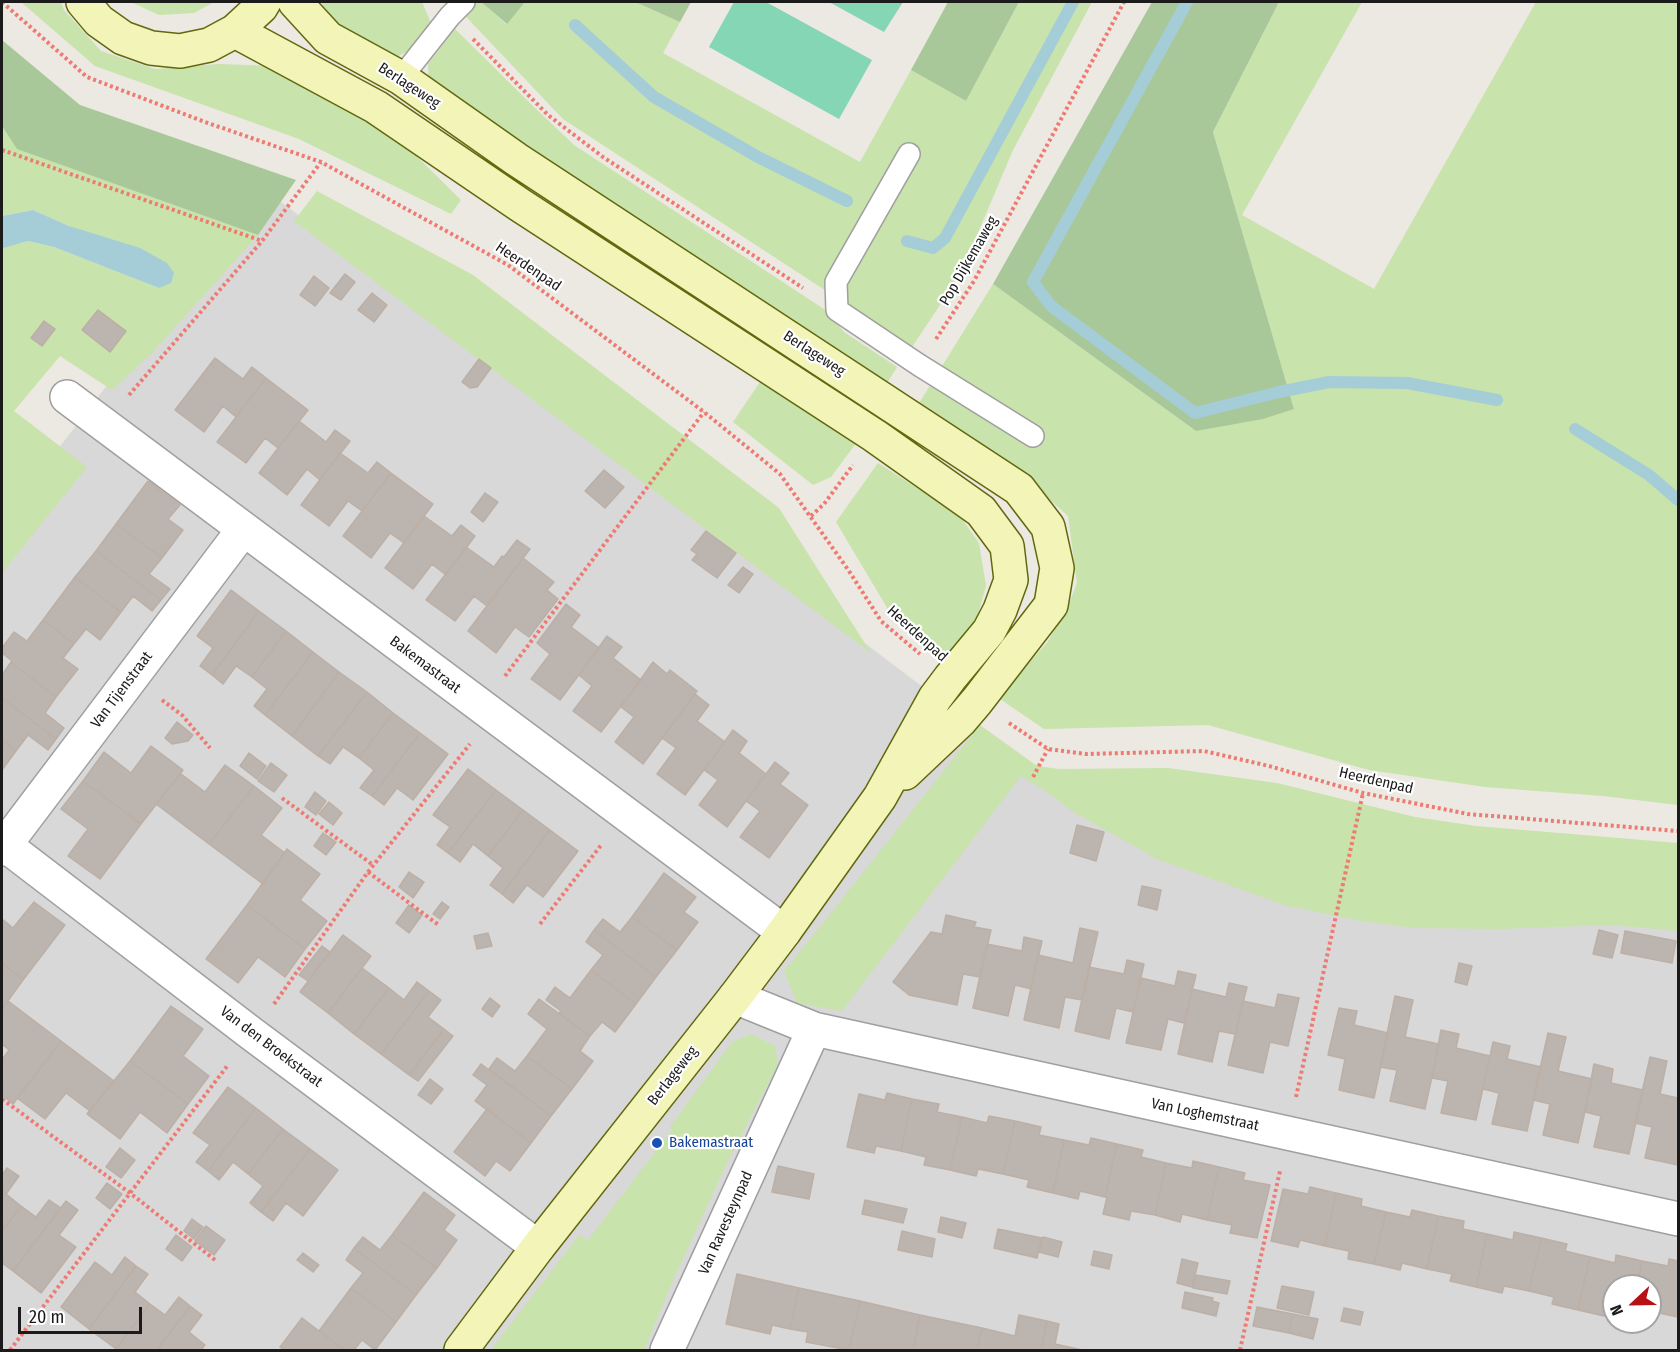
<!DOCTYPE html>
<style>
body{margin:0}
#map{position:relative;width:1680px;height:1352px;overflow:hidden;background:#ece8e2;font-family:"Fira Sans Condensed",sans-serif}
canvas{display:block}
.frame{position:absolute;inset:0;border:3px solid #1b1b1b;pointer-events:none}
.north{position:absolute;left:1602px;top:1274px;width:60px;height:60px;box-sizing:border-box;background:#fff;border:2px solid #a4a4a4;border-radius:50%;rotate:248deg;font-size:16px;font-weight:700;line-height:24px;text-align:center;color:#1b1b1b}
.north::after{content:'';display:block;margin:auto;width:21px;height:27px;background:#b71015;clip-path:polygon(50% 0,100% 100%,50% 72%,0 100%)}
.scale{position:absolute;left:18px;top:1307px;width:124px;height:27px;box-sizing:border-box;border:3px solid #1b1b1b;border-top:0;padding-left:8px;font-size:18px;line-height:21px;white-space:nowrap;color:#1b1b1b;-webkit-text-stroke:4px #fff;paint-order:stroke}
</style>
<div id="map">
<canvas width="1680" height="1352"></canvas>
<div class="frame"></div>
<div class="north">N</div>
<div class="scale">20 m</div>
</div>
<script>
const c = document.querySelector('canvas').getContext('2d');
c.lineJoin = 'round';
function fillPath(path, color) {
  c.fillStyle = color;
  c.fill(path, 'evenodd');
}
function toPath(rows) {
  const path = new Path2D();
  for (const r of rows) {
    path.moveTo(r[0], r[1]);
    for (let i = 2; i < r.length; i += 2) path.lineTo(r[i], r[i + 1]);
  }
  return path;
}
function strokePath(path, color, width, dash) {
  c.strokeStyle = color;
  c.lineWidth = width;
  c.lineCap = dash ? 'butt' : 'round';
  c.setLineDash(dash || []);
  c.stroke(path);
}
function drawText(font, color, halo, rows, align = 'center') {
  c.font = font + ' "Fira Sans Condensed",sans-serif';
  c.lineWidth = 4.5;
  c.setLineDash([]);
  c.textBaseline = 'middle';
  c.strokeStyle = halo;
  c.fillStyle = color;
  for (const [text, x, y, turn = 0] of rows) {
    c.save();
    c.translate(x, y);
    c.rotate((+turn || 0) * Math.PI / 180);
    c.textAlign = isNaN(turn) ? turn : align;
    if (halo) c.strokeText(text, 0, 0);
    c.fillText(text, 0, 0);
    c.restore();
  }
}
fillPath(toPath([
 [260,186,1075,802,1678,915,1678,1350,2,1350,2,522],
 [1614,1286,1650,1286,1650,1322,1614,1322]
]), '#d9d8d8');
fillPath(toPath([
 [21,2,61,2,64,10,101,51,155,69,219,64,274,66,400,140,461,200,451,214,299,139,95,66],
 [131,2,214,2,194,13,159,15],
 [321,2,422,2,431,23,414,48,391,60,334,21],
 [452,2,481,2,506,24,525,2,635,2,680,22,663,53,860,162,911,70,966,101,1019,2,1092,2,1013,150,960,275,912,347,563,119],
 [1279,2,1362,2,1242,215,1374,289,1536,2,1678,2,1678,805,1603,796,1485,787,1369,770,1208,725,1044,729,997,697,1047,643,1068,607,1077,583,1068,516,1007,461,918,405,993,284,1196,431,1294,409,1213,132],
 [455,29,536,109,574,145,827,311,844,332,897,367,887,383,429,85,428,64],
 [2,126,18,149,258,235,152,353,112,390,60,356,14,411,87,467,2,573,2,250,4,248,28,241,54,247,159,288,69,226,33,210,2,216],
 [317,191,473,275,779,508,871,653,294,221],
 [762,379,857,442,831,477,813,485,733,422],
 [878,463,959,515,979,543,986,586,976,621,945,658,892,616,836,522],
 [980,725,1037,766,1059,769,1168,768,1277,783,1415,817,1476,826,1678,843,1678,931,1611,925,1500,929,1412,928,1356,920,1284,905,1157,859,1072,811,1044,790,1021,776,842,1011,797,1003,784,971,808,942],
 [751,1034,775,1046,778,1064,726,1165,671,1285,644,1350,491,1350,579,1235,588,1240,672,1130,670,1127,732,1042]
]), '#c8e3ab');
fillPath(toPath([
 [481,2,525,2,507,24],
 [635,2,691,2,680,22],
 [948,2,1019,2,966,101,911,70],
 [1152,2,1279,2,1213,132,1294,409,1263,419,1196,431,993,284],
 [2,40,80,105,296,180,258,235,17,149,2,126]
]), '#a9c899');
fillPath(toPath([
 [734,2,766,2,872,60,839,119,709,47],
 [829,2,903,2,884,32]
]), '#85d6b4');
fillPath(toPath([
 [33,210,69,226,140,248,167,263,174,273,171,283,159,288,54,247,28,241,4,248,2,250,2,216]
]), '#a5cdd7');
strokePath(toPath([
 [1187,2,1033,282,1051,306,1195,413,1279,392,1329,382,1407,383,1497,400],
 [575,25,654,97,758,157,847,201],
 [907,241,933,248,945,238,1073,2],
 [1575,429,1649,475,1678,500]
]), '#a5cdd7', 12);
const building = toPath([
 [345,274,355,282,341,300,330,293,345,274],
 [314,276,329,288,315,306,300,295,314,276],
 [372,293,387,305,374,322,358,310,372,293],
 [98,310,126,331,110,352,82,330,98,310],
 [44,321,55,329,42,346,31,338,44,321],
 [215,358,243,379,252,367,266,378,236,417,223,406,204,432,175,410,215,358],
 [479,359,491,368,477,387,470,388,462,382,479,359],
 [266,378,308,410,278,448,265,438,246,463,217,442,266,378],
 [299,421,326,442,335,430,350,441,320,480,307,469,287,495,259,473,299,421],
 [340,453,368,473,377,462,391,473,362,511,348,501,329,526,301,505,340,453],
 [604,470,624,487,605,508,585,491,604,470],
 [391,473,433,504,404,543,390,533,371,558,343,536,391,473],
 [148,481,180,505,168,519,183,530,162,558,116,524,148,481],
 [485,493,498,502,483,522,471,512,485,493],
 [424,516,452,536,461,525,475,536,446,575,432,564,413,589,385,568,424,516],
 [116,524,162,558,149,574,170,589,161,600,96,551,116,524],
 [706,531,736,553,717,578,692,560,697,554,691,550,706,531],
 [517,540,530,549,487,606,474,596,455,621,426,600,466,547,494,567,502,556,504,557,517,540],
 [96,551,161,600,152,611,133,596,121,612,75,577,96,551],
 [523,558,554,582,547,590,558,599,529,637,515,627,496,653,468,631,523,558],
 [743,567,753,574,739,593,728,585,743,567],
 [75,577,121,612,100,640,86,629,74,644,43,620,75,577],
 [231,590,259,611,212,675,200,666,213,648,197,636,231,590],
 [566,604,580,615,571,627,599,648,560,700,531,679,550,654,537,643,566,604],
 [259,611,286,631,252,677,236,666,223,684,212,675,259,611],
 [43,620,74,644,63,658,78,669,56,697,11,662,12,661,2,653,2,648,14,632,27,641,43,620],
 [286,631,313,652,265,715,254,706,267,689,252,677,286,631],
 [607,636,622,647,613,658,641,680,601,732,573,711,592,686,579,675,607,636],
 [313,652,339,672,292,736,265,715,313,652],
 [11,662,56,697,45,713,64,728,56,739,2,698,2,675,11,662],
 [653,662,667,674,670,670,697,691,643,764,615,742,634,717,621,707,653,662],
 [339,672,367,692,318,756,292,736,339,672],
 [367,692,393,713,359,758,343,747,330,764,318,756,367,692],
 [695,694,709,705,697,721,725,742,685,795,657,774,676,748,662,738,695,694],
 [2,698,56,739,48,750,28,735,16,751,2,740,2,698],
 [393,713,420,733,372,796,360,788,374,770,359,758,393,713],
 [177,722,193,735,188,741,172,744,165,738,177,722],
 [733,730,747,741,739,753,766,774,727,827,699,805,718,780,704,770,733,730],
 [420,733,448,754,413,800,397,788,384,805,372,796,420,733],
 [2,740,16,751,2,770,2,740],
 [151,746,183,770,141,824,83,781,104,752,131,773,151,746],
 [249,753,266,766,257,779,240,766,249,753],
 [775,762,789,773,780,784,808,805,769,858,740,837,760,811,746,801,775,762],
 [271,763,287,775,274,792,258,781,271,763],
 [225,765,254,786,209,844,156,804,181,774,205,792,225,765],
 [468,769,496,790,448,853,437,845,450,827,433,815,468,769],
 [83,781,141,824,100,879,68,856,88,829,61,809,83,781],
 [254,786,282,808,261,835,285,853,263,884,209,844,254,786],
 [496,790,523,810,488,856,473,844,460,862,448,853,496,790],
 [315,792,326,801,316,815,305,807,315,792],
 [329,802,342,813,333,825,319,814,329,802],
 [523,810,550,830,502,894,490,885,503,868,488,856,523,810],
 [1077,825,1104,832,1096,861,1070,853,1077,825],
 [550,830,578,851,543,897,527,885,513,903,502,894,550,830],
 [323,833,336,842,326,855,314,846,323,833],
 [287,849,320,874,300,900,327,921,305,949,247,905,287,849],
 [409,872,424,882,413,898,399,887,409,872],
 [664,873,696,897,684,912,698,922,677,950,632,917,664,873],
 [1142,886,1161,890,1157,910,1138,905,1142,886],
 [34,902,65,925,23,980,2,963,2,919,13,928,34,902],
 [442,902,449,907,440,919,433,914,442,902],
 [247,905,305,949,285,977,258,957,238,983,206,959,247,905],
 [409,905,422,915,409,933,396,923,409,905],
 [946,915,976,922,974,927,991,930,980,977,963,974,957,1005,909,995,893,982,931,932,942,934,946,915],
 [632,917,677,950,656,977,594,930,603,919,620,932,632,917],
 [1080,928,1098,932,1082,1000,1065,997,1059,1028,1024,1020,1038,955,1073,963,1080,928],
 [594,930,656,977,636,1004,591,970,603,955,586,942,594,930],
 [1599,930,1618,935,1612,958,1593,954,1599,930],
 [1625,931,1676,941,1672,963,1621,953,1625,931],
 [488,933,492,946,477,949,474,936,488,933],
 [343,935,371,956,328,1013,300,992,343,935],
 [1024,937,1042,941,1031,989,1015,985,1008,1016,973,1008,987,944,1022,951,1024,937],
 [322,946,330,952,308,981,299,975,322,946],
 [1127,960,1144,964,1133,1012,1116,1008,1109,1039,1075,1031,1089,967,1124,974,1127,960],
 [2,963,23,980,2,1009,2,963],
 [1459,963,1472,966,1467,985,1455,982,1459,963],
 [362,968,389,988,354,1034,328,1013,362,968],
 [591,970,636,1004,615,1032,602,1022,590,1036,559,1013,561,1011,546,1000,555,987,570,998,591,970],
 [1178,971,1196,975,1184,1023,1168,1019,1161,1050,1126,1043,1141,978,1175,986,1178,971],
 [417,982,429,991,381,1054,354,1034,389,988,404,1000,417,982],
 [1229,983,1247,987,1235,1034,1219,1031,1212,1062,1178,1054,1192,989,1226,997,1229,983],
 [429,991,441,1000,428,1017,444,1029,409,1075,381,1054,429,991],
 [1278,994,1299,998,1288,1046,1270,1042,1263,1073,1228,1065,1243,1001,1275,1008,1278,994],
 [1395,996,1413,1000,1405,1037,1439,1044,1425,1109,1390,1101,1397,1070,1380,1067,1395,996],
 [490,998,500,1006,492,1017,482,1009,490,998],
 [539,999,590,1036,580,1051,593,1061,572,1089,527,1056,547,1029,528,1014,539,999],
 [8,1001,61,1041,13,1104,2,1095,2,1092,4,1088,2,1086,2,1060,9,1050,2,1044,2,1009,8,1001],
 [171,1006,203,1029,183,1056,209,1076,188,1104,130,1061,171,1006],
 [1339,1008,1357,1011,1354,1025,1388,1033,1374,1098,1339,1090,1345,1059,1328,1055,1339,1008],
 [444,1029,453,1036,418,1081,409,1075,444,1029],
 [1441,1030,1459,1034,1456,1048,1490,1056,1476,1120,1441,1113,1448,1081,1432,1078,1441,1030],
 [1548,1033,1566,1037,1558,1071,1592,1079,1578,1143,1543,1135,1550,1104,1533,1100,1548,1033],
 [61,1041,114,1081,90,1111,66,1093,45,1119,17,1098,61,1041],
 [1493,1042,1510,1046,1507,1059,1541,1067,1527,1131,1492,1124,1499,1093,1483,1089,1493,1042],
 [527,1056,572,1089,551,1116,489,1069,497,1058,515,1071,527,1056],
 [1650,1057,1667,1061,1660,1094,1678,1098,1678,1165,1645,1158,1652,1127,1635,1123,1650,1057],
 [130,1061,188,1104,167,1133,140,1112,120,1139,87,1114,130,1061],
 [481,1064,551,1116,531,1143,475,1101,487,1085,473,1075,481,1064],
 [1594,1064,1613,1069,1611,1083,1643,1090,1629,1154,1594,1147,1601,1116,1585,1112,1594,1064],
 [430,1079,443,1089,431,1104,418,1095,430,1079],
 [228,1087,256,1108,208,1171,196,1162,210,1145,193,1133,228,1087],
 [887,1093,912,1099,901,1151,876,1146,874,1153,847,1147,859,1094,885,1100,887,1093],
 [912,1099,939,1104,937,1112,962,1117,950,1170,924,1165,926,1157,901,1151,912,1099],
 [256,1108,283,1129,248,1174,233,1162,219,1180,208,1171,256,1108],
 [487,1109,531,1143,510,1171,496,1161,485,1176,454,1152,487,1109],
 [989,1116,1015,1121,1003,1174,978,1169,976,1176,950,1170,962,1117,987,1123,989,1116],
 [1015,1121,1041,1127,1039,1135,1064,1140,1053,1193,1027,1187,1029,1180,1003,1174,1015,1121],
 [283,1129,310,1149,261,1212,250,1203,263,1186,248,1174,283,1129],
 [1091,1138,1117,1144,1105,1197,1080,1191,1078,1199,1053,1193,1064,1140,1089,1145,1091,1138],
 [1117,1144,1143,1150,1141,1157,1166,1163,1155,1215,1131,1211,1129,1220,1103,1214,1107,1197,1105,1197,1117,1144],
 [120,1148,135,1160,121,1178,106,1167,120,1148],
 [310,1149,338,1170,303,1216,286,1203,273,1221,261,1212,310,1149],
 [1193,1161,1219,1167,1207,1220,1182,1214,1180,1222,1155,1215,1166,1163,1192,1168,1193,1161],
 [778,1166,814,1174,809,1199,772,1192,778,1166],
 [1219,1167,1245,1173,1243,1180,1270,1185,1257,1238,1230,1233,1232,1225,1207,1220,1219,1167],
 [7,1168,19,1176,6,1194,21,1206,2,1231,2,1175,7,1168],
 [107,1183,122,1194,110,1209,96,1198,107,1183],
 [1310,1187,1336,1193,1325,1246,1300,1240,1298,1247,1271,1241,1283,1189,1308,1194,1310,1187],
 [424,1192,455,1215,444,1230,457,1240,437,1268,392,1235,424,1192],
 [1336,1193,1362,1199,1361,1206,1386,1212,1374,1264,1348,1259,1349,1251,1325,1246,1336,1193],
 [49,1200,61,1208,13,1271,2,1263,2,1231,21,1206,36,1217,49,1200],
 [865,1200,907,1209,903,1223,862,1214,865,1200],
 [66,1201,78,1210,59,1235,76,1247,41,1293,13,1271,66,1201],
 [1412,1210,1438,1216,1427,1269,1402,1263,1400,1270,1374,1264,1386,1212,1410,1217,1412,1210],
 [1438,1216,1464,1221,1463,1229,1487,1234,1476,1287,1450,1281,1452,1274,1427,1269,1438,1216],
 [941,1217,966,1223,962,1238,938,1232,941,1217],
 [192,1219,203,1227,194,1239,184,1231,192,1219],
 [206,1226,225,1240,214,1255,195,1241,206,1226],
 [998,1229,1042,1238,1037,1258,994,1248,998,1229],
 [902,1231,935,1239,932,1257,898,1250,902,1231],
 [1514,1232,1541,1238,1529,1291,1504,1286,1502,1293,1476,1287,1487,1234,1513,1240,1514,1232],
 [176,1235,192,1247,182,1261,166,1249,176,1235],
 [392,1235,437,1268,416,1295,354,1248,363,1237,380,1250,392,1235],
 [1043,1237,1062,1242,1058,1257,1039,1252,1043,1237],
 [1541,1238,1567,1244,1565,1251,1590,1257,1578,1310,1552,1304,1554,1297,1529,1291,1541,1238],
 [354,1248,416,1295,396,1322,351,1288,363,1273,346,1260,354,1248],
 [1094,1251,1112,1255,1109,1269,1091,1265,1094,1251],
 [303,1253,319,1265,313,1272,297,1260,303,1253],
 [1616,1255,1642,1261,1637,1286,1614,1286,1614,1310,1606,1308,1604,1316,1578,1310,1590,1257,1615,1263,1616,1255],
 [125,1257,136,1266,89,1329,61,1307,95,1262,112,1275,125,1257],
 [1182,1259,1198,1263,1192,1287,1177,1283,1182,1259],
 [1669,1259,1678,1261,1678,1317,1659,1313,1657,1319,1650,1318,1650,1286,1637,1286,1642,1261,1668,1266,1669,1259],
 [136,1266,148,1274,135,1292,150,1304,116,1349,89,1329,136,1266],
 [737,1274,799,1288,790,1329,772,1325,770,1334,726,1324,737,1274],
 [1196,1275,1230,1281,1227,1294,1193,1288,1196,1275],
 [1282,1286,1314,1292,1309,1315,1277,1308,1282,1286],
 [351,1288,396,1322,375,1350,362,1340,354,1350,345,1350,319,1331,351,1288],
 [799,1288,860,1301,849,1350,806,1342,808,1332,790,1329,799,1288],
 [1185,1292,1213,1298,1212,1301,1219,1303,1216,1316,1182,1308,1185,1292],
 [179,1297,190,1306,157,1350,118,1350,116,1349,150,1304,165,1315,179,1297],
 [860,1301,920,1315,913,1350,849,1350,860,1301],
 [190,1306,202,1315,189,1332,205,1345,201,1350,157,1350,190,1306],
 [1257,1307,1293,1314,1289,1333,1253,1326,1257,1307],
 [1344,1308,1363,1312,1360,1325,1341,1321,1344,1308],
 [1293,1314,1318,1319,1313,1339,1289,1333,1293,1314],
 [920,1315,982,1328,977,1350,913,1350,920,1315],
 [1019,1315,1047,1321,1041,1350,977,1350,982,1328,1015,1336,1019,1315],
 [302,1318,319,1331,345,1350,285,1350,280,1347,302,1318],
 [1047,1321,1059,1324,1055,1344,1082,1350,1041,1350,1047,1321]
]);
fillPath(building, '#bcb4af');
strokePath(building, '#bcafa5', 1.5);
const lane = toPath([
 [401,78,450,16,464,2],
 [909,154,836,282,837,310,919,365,1033,436]
]);
const street = toPath([
 [67,397,784,932],
 [5,845,252,1034,538,1247],
 [2,849,243,530],
 [735,997,814,1029,1678,1219],
 [667,1350,814,1029]
]);
const secondary = toPath([
 [83,2,99,21,123,38,151,48,180,51,209,45,235,31,261,7,264,2],
 [295,2,328,38,401,78,516,159,1019,489,1048,527,1057,568,1051,605,977,701,960,721,905,773],
 [235,31,376,107,520,205,875,436,981,511,1007,546,1011,580,1000,610,989,631,950,678,935,698,880,797,784,932,735,997,538,1247,461,1350]
]);
strokePath(lane, '#9f9f9f', 24);
strokePath(street, '#9f9f9f', 36);
strokePath(secondary, '#61680d', 36);
strokePath(toPath([
 [2,2,87,77,205,122,321,162,508,265,704,412,780,474,849,571,881,621,920,654],
 [473,39,548,115,603,157,803,288],
 [2,150,262,241],
 [936,339,974,281,1124,2],
 [129,395,262,241,321,162],
 [811,516,824,504,853,465],
 [505,676,704,412],
 [162,700,182,715,210,748],
 [1009,723,1048,749,1086,754,1204,751,1269,766,1363,793,1468,814,1678,831],
 [1033,777,1048,749],
 [282,798,373,865],
 [368,872,440,926],
 [540,924,602,844],
 [274,1004,368,872,470,744],
 [1296,1097,1363,793],
 [2,1099,130,1193,215,1260],
 [10,1350,228,1065],
 [1240,1350,1280,1171]
]), '#ee7a71', 4, [3, 3]);
strokePath(lane, '#fff', 21);
strokePath(street, '#fff', 33);
strokePath(secondary, '#f2f4b8', 33);
for (const [x, y, r, color] of [
 [657,1143,6,"#1a4fb4"]
]) {
  const dot = new Path2D();
  dot.arc(x, y, r, 0, 2 * Math.PI);
  c.fillStyle = color;
  c.fill(dot);
  strokePath(dot, '#fff', 2);
}
drawText('15px', '#1b1b1b', '#fff', [
 ["Berlageweg",409,86,33],
 ["Pop Dijkemaweg",969,261,-60],
 ["Heerdenpad",528,267,34],
 ["Berlageweg",814,354,33],
 ["Heerdenpad",917,634,42],
 ["Bakemastraat",425,665,37],
 ["Van Tijenstraat",122,690,-53],
 ["Heerdenpad",1376,781,13],
 ["Van den Broekstraat",271,1047,37],
 ["Berlageweg",673,1076,-52],
 ["Van Loghemstraat",1205,1115,12],
 ["Van Ravesteynpad",726,1223,-66]
]);
drawText('15px', '#164399', '#fff', [
 ["Bakemastraat",669,1143]
], 'left');
</script>
